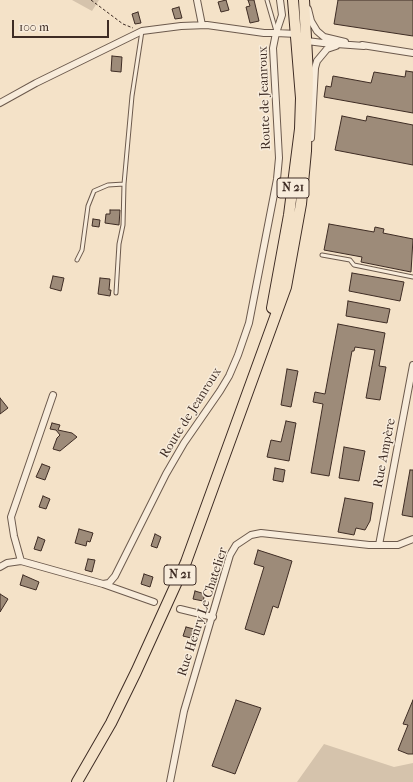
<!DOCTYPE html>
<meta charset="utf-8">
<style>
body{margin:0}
#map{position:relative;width:413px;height:782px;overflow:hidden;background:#f4e2c8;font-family:"IM FELL French Canon",serif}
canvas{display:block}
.scale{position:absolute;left:12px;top:20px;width:97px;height:18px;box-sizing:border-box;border:2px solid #3e2c24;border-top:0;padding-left:5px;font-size:12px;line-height:14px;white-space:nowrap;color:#3e2c24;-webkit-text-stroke:3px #f8ecdb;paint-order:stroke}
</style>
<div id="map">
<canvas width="413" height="782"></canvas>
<div class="scale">100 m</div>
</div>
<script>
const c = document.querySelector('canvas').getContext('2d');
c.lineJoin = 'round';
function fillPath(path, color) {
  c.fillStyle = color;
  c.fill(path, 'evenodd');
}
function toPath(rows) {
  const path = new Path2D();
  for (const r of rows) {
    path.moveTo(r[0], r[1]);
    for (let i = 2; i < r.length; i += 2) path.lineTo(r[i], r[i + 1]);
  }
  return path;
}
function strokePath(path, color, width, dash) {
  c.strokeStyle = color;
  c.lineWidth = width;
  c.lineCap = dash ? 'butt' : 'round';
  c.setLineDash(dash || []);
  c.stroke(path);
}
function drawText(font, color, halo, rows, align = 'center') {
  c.font = font + ' "IM FELL French Canon",serif';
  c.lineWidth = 3;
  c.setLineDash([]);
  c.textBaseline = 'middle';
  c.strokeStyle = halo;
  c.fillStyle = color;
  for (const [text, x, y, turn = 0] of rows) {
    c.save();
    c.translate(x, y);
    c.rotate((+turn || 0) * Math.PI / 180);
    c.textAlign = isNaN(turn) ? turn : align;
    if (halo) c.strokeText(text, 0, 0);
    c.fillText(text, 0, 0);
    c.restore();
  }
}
fillPath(toPath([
 [72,0,99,0,92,11],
 [324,744,394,767,413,763,413,782,297,782]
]), '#d5c3ac');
const building = toPath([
 [226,0,229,10,221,12,218,2,226,0],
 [248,0,254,0,259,21,250,23,246,7,250,6,248,0],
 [338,0,413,0,413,36,334,24,338,0],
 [179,7,182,18,175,19,172,9,179,7],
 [138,12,141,23,135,24,132,14,138,12],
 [112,56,122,57,121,72,111,71,112,56],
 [406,71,413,72,413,113,324,97,326,86,331,87,333,76,371,83,374,72,405,77,406,71],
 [342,116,366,121,367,116,413,125,413,165,335,150,342,116],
 [110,210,120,210,119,225,105,223,106,214,110,214,110,210],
 [93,219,100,220,99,227,92,226,93,219],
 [329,224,374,232,375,227,384,229,383,233,413,239,411,272,361,262,362,257,324,250,329,224],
 [352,273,404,282,400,301,349,291,352,273],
 [53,276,64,278,61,291,50,288,53,276],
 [100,278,110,279,109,290,111,290,110,296,98,294,100,278],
 [348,301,390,309,387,323,346,316,348,301],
 [338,324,385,333,379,366,386,367,380,400,366,398,375,350,355,347,354,351,352,351,329,476,311,473,323,404,313,402,315,392,325,394,338,324],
 [287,369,298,371,291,407,281,405,287,369],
 [0,398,8,408,0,414,0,398],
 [286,421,296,423,289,461,267,457,271,440,281,442,286,421],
 [52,423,60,425,58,430,72,433,77,437,60,451,53,449,57,438,60,435,56,430,50,429,52,423],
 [344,447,365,451,359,481,339,478,344,447],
 [42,464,50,467,45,480,36,477,42,464],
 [275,468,285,470,283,482,273,480,275,468],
 [410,470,413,470,413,517,402,515,410,470],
 [43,496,50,499,46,509,39,507,43,496],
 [345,498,373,503,370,521,365,530,356,528,354,535,338,532,345,498],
 [79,529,93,533,90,542,87,541,86,546,75,543,79,529],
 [155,534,161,537,157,548,151,546,155,534],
 [38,537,45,540,41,551,34,549,38,537],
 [258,550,292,561,278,608,273,606,264,635,245,629,264,567,254,564,258,550],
 [88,559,95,560,92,572,85,570,88,559],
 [144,574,153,577,150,587,141,584,144,574],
 [23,575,39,582,36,590,20,585,23,575],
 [195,591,205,594,203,601,193,599,195,591],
 [0,594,8,599,0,612,0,594],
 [186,627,194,629,191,638,183,636,186,627],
 [236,700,261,708,235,774,212,766,236,700],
 [413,700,413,754,408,754,398,750,408,725,403,724,413,700]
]);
fillPath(building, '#9d8b79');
strokePath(building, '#3e2c24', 1);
const service = toPath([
 [267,0,276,31],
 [322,255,350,260,354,265,413,277],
 [77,260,82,250,88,206,94,191,108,185,124,184,132,96,142,31],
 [116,293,119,244,123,225,124,184]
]);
const minor = toPath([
 [197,0,202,25],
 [308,9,311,21,317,31,324,37,345,42],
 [362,45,413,53],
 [0,103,36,83,142,31,181,26,207,25,264,33,276,33,282,15,280,0],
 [311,138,315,68,317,61,327,49,336,46],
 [379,545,413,365],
 [21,561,14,536,11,517,53,395],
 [0,567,7,563,21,561,103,584,109,583,115,576,166,474,184,443,220,391,229,376,238,355,249,323,277,179,279,158,273,48,276,33,297,34,307,41,323,43,364,46],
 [103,584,154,602],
 [180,609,213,617],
 [170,782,184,711,230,555,236,545,251,535,261,533,369,545,398,545,413,539]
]);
const primary = toPath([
 [272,308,289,215,300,129,301,98,293,0],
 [77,782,111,723,136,672,186,562,286,287,301,204,306,151,308,75,304,0]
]);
strokePath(service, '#6c5a4d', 5);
strokePath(minor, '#6c5a4d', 8);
strokePath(primary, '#3e2c24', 12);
strokePath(toPath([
 [91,0,123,24,133,28]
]), '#3e2c24', 1, [3, 2]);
strokePath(service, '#f8ecdb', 3);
strokePath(minor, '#f8ecdb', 6);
strokePath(primary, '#f4e2c8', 10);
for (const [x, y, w] of [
 [293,188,32],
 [180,575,32]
]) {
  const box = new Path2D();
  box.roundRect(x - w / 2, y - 10, w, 20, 3);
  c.fillStyle = '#f8ecdb';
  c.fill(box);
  strokePath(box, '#3e2c24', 1);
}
drawText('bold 12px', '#3e2c24', null, [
 ["N 21",293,188],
 ["N 21",180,575]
]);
drawText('13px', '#3e2c24', '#f8ecdb', [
 ["Route de Jeanroux",265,98,-92],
 ["Route de Jeanroux",191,413,-58],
 ["Rue Ampère",385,453,-79],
 ["Rue Henry Le Chatelier",203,612,-72]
]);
</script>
